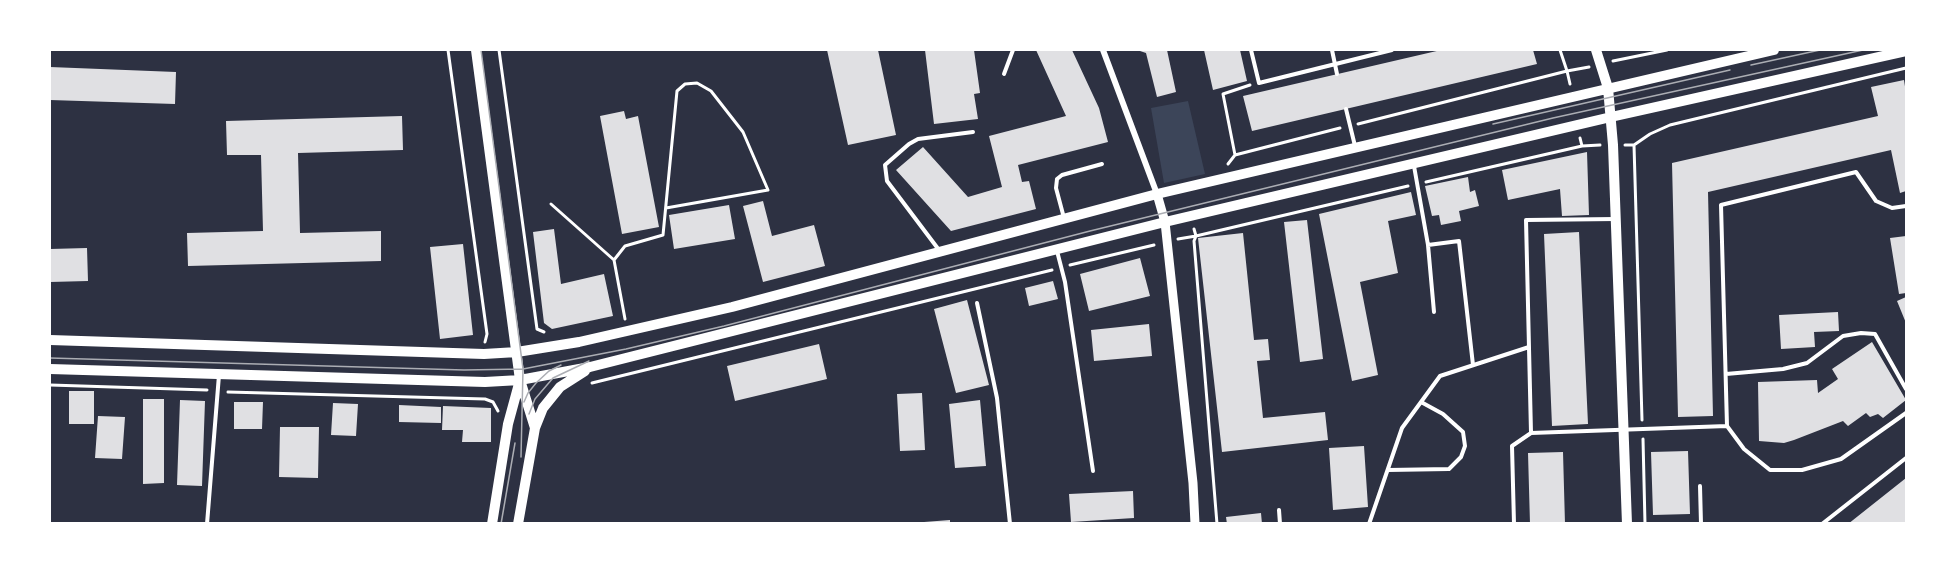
<!DOCTYPE html>
<style>
body{margin:0}
#map{position:relative;width:1956px;height:573px;overflow:hidden;background:#2d3142;font-family:"Open Sans",sans-serif}
canvas{display:block}
.frame{position:absolute;inset:0;border:51px solid #fff;pointer-events:none}
</style>
<div id="map">
<canvas width="1956" height="573"></canvas>
<div class="frame"></div>
</div>
<script>
const c = document.querySelector('canvas').getContext('2d');
c.lineJoin = 'round';
function fillPath(path, color) {
  c.fillStyle = color;
  c.fill(path, 'evenodd');
}
function toPath(rows) {
  const path = new Path2D();
  for (const r of rows) {
    path.moveTo(r[0], r[1]);
    for (let i = 2; i < r.length; i += 2) path.lineTo(r[i], r[i + 1]);
  }
  return path;
}
function strokePath(path, color, width, dash) {
  c.strokeStyle = color;
  c.lineWidth = width;
  c.lineCap = dash ? 'butt' : 'round';
  c.setLineDash(dash || []);
  c.stroke(path);
}
fillPath(toPath([
 [1188,101,1205,174,1164,183,1151,108]
]), '#3c4559');
fillPath(toPath([
 [827,50,878,50,896,135,848,145],
 [925,50,974,50,980,93,974,94,978,119,934,124],
 [1036,50,1072,50,1099,108,1108,142,1018,165,1022,182,1029,181,1036,209,951,231,896,170,923,147,968,197,1002,187,989,136,1066,116],
 [1137,50,1167,50,1176,92,1157,97,1146,53],
 [1204,50,1240,50,1247,81,1213,90],
 [1441,50,1533,50,1537,64,1252,131,1243,96],
 [50,67,176,72,175,104,50,100],
 [1904,80,1906,93,1906,191,1900,193,1891,150,1708,192,1713,416,1678,417,1672,163,1878,116,1871,87],
 [624,111,626,119,638,116,659,227,622,234,600,116],
 [402,116,403,150,298,153,300,233,381,231,381,261,188,266,187,233,263,231,261,155,227,155,226,121],
 [1587,152,1589,215,1562,216,1560,189,1508,200,1502,170],
 [1468,177,1470,192,1475,190,1479,206,1459,211,1461,221,1441,225,1439,215,1432,216,1425,186],
 [1411,192,1416,215,1388,221,1398,273,1360,282,1378,375,1352,381,1319,214],
 [763,201,772,236,814,225,825,266,763,282,743,206],
 [729,205,735,239,674,249,669,215],
 [1307,220,1323,359,1300,362,1284,222],
 [554,229,561,284,604,274,613,316,552,329,544,323,533,232],
 [1579,232,1588,424,1552,426,1544,234],
 [1243,233,1254,340,1268,339,1270,360,1257,361,1263,418,1325,412,1328,440,1222,452,1198,238],
 [1906,236,1906,293,1899,294,1890,238],
 [463,244,473,335,440,339,430,247],
 [87,248,88,281,50,282,50,249],
 [1140,258,1150,296,1089,311,1080,274],
 [1053,281,1058,299,1029,306,1025,288],
 [1906,297,1906,323,1897,301],
 [967,300,989,385,956,393,934,309],
 [1838,312,1839,331,1814,332,1815,347,1781,349,1779,315],
 [1149,324,1152,356,1094,361,1091,330],
 [1872,342,1906,400,1883,418,1878,414,1870,417,1866,413,1848,426,1843,421,1794,440,1784,443,1759,441,1758,382,1817,380,1818,393,1838,379,1832,369],
 [819,344,827,379,735,401,727,366],
 [69,391,94,391,94,424,69,424],
 [922,393,925,450,900,451,897,394],
 [143,399,164,399,164,483,143,484],
 [180,400,205,401,202,486,177,485],
 [980,400,986,466,955,468,949,404],
 [234,402,263,402,262,429,234,429],
 [333,403,358,404,356,436,331,435],
 [399,405,441,407,441,423,399,422],
 [443,406,491,408,491,442,462,442,463,430,442,430],
 [98,416,125,417,122,459,95,458],
 [280,427,319,427,318,478,279,477],
 [1364,446,1368,507,1333,510,1329,448],
 [1688,451,1690,514,1653,515,1651,452],
 [1563,452,1565,524,1530,524,1528,453],
 [1906,478,1906,524,1848,524],
 [1133,491,1134,518,1071,522,1069,494],
 [1261,513,1262,524,1227,524,1226,517],
 [950,520,950,524,924,524,924,522]
]), '#e0e0e3');
strokePath(toPath([
 [448,50,487,334,485,342],
 [499,50,537,329,544,332],
 [1613,61,1667,50],
 [1570,84,1567,71,1589,67],
 [1358,124,1567,71,1560,50],
 [1580,138,1582,146,1600,145],
 [1625,145,1634,145,1642,420],
 [1634,145,1650,134,1670,125,1906,68],
 [1235,155,1223,94,1250,85],
 [1228,164,1235,155,1340,128],
 [1426,182,1582,146],
 [551,204,614,260],
 [1194,229,1196,236,1408,186],
 [1178,239,1196,236,1194,241,1217,524],
 [1070,265,1154,245],
 [625,319,614,260,625,246,663,235,677,91,685,84,697,83,711,91,743,132,768,190,666,208],
 [592,383,1052,270],
 [50,385,207,390],
 [228,392,485,399,493,402,498,411],
 [1643,439,1645,524]
]), '#fff', 3);
strokePath(toPath([
 [1251,50,1259,83,1392,50],
 [1332,50,1337,74],
 [1004,74,1013,50],
 [1346,109,1355,146],
 [1414,166,1428,245,1459,241,1473,365],
 [1064,218,1056,188,1057,179,1062,175,1102,164],
 [1616,219,1526,220,1531,433,1727,426,1721,205,1856,172,1876,201,1892,208,1906,206],
 [1428,245,1434,312],
 [939,250,887,181,885,165,909,144,918,139,973,132],
 [1057,251,1065,282,1093,471],
 [977,303,997,398,1010,524],
 [1726,374,1783,369,1807,363,1843,336,1861,333,1875,334,1906,389],
 [1727,426,1744,449,1770,470,1802,470,1841,459,1906,413],
 [1388,470,1449,469,1461,457,1465,446,1463,432,1443,414,1421,402],
 [1700,486,1701,524],
 [1279,510,1280,524],
 [207,524,219,375],
 [1369,524,1402,428,1440,376,1529,347],
 [1514,524,1512,446,1531,433],
 [1822,524,1906,458]
]), '#fff', 4);
strokePath(toPath([
 [1103,50,1157,194]
]), '#fff', 6);
strokePath(toPath([
 [1157,194,1165,222,1193,483,1195,524]
]), '#fff', 9);
strokePath(toPath([
 [476,50,520,380,535,428],
 [1596,50,1608,88,1613,145,1627,524],
 [50,340,484,354,517,352,579,342,732,307,1157,194,1774,50],
 [50,369,485,382,520,380,590,367,1165,222,1611,117,1906,51],
 [492,524,508,424,520,380],
 [518,524,535,428,543,408,560,387,585,371]
]), '#fff', 10);
strokePath(toPath([
 [481,50,523,369,521,457],
 [1751,65,1820,50],
 [1493,124,1730,70],
 [50,358,464,370,523,369,626,349,724,326,1090,231,1553,118,1863,50],
 [524,402,528,393,536,383,549,371,561,365],
 [529,414,535,399,553,378,589,361],
 [501,524,515,443]
]), '#abadb3', 1.5);
</script>
